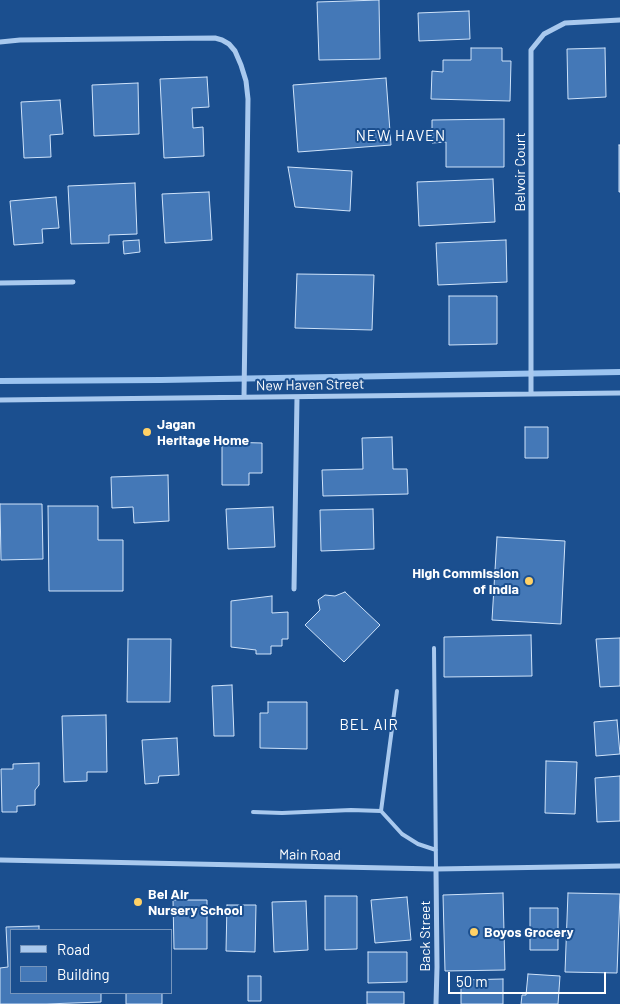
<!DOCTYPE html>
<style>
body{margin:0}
#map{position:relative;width:620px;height:1004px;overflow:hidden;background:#1b4f8f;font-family:Barlow,sans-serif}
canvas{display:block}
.legend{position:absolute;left:10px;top:929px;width:162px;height:65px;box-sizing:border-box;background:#1b4f8f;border:1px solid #7695bc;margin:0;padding:6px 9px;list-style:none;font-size:15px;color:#fff}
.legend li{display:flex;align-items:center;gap:10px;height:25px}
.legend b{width:25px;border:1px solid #7695bc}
.scale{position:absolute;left:448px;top:972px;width:158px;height:22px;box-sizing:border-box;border:2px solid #fff;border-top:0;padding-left:6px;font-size:15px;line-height:18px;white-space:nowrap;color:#fff;-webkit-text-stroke:4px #1b4f8f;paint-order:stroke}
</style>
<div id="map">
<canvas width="620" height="1004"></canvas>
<ul class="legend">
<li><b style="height:6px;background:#a9c9ee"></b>Road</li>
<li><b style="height:14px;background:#4478b7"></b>Building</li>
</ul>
<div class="scale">50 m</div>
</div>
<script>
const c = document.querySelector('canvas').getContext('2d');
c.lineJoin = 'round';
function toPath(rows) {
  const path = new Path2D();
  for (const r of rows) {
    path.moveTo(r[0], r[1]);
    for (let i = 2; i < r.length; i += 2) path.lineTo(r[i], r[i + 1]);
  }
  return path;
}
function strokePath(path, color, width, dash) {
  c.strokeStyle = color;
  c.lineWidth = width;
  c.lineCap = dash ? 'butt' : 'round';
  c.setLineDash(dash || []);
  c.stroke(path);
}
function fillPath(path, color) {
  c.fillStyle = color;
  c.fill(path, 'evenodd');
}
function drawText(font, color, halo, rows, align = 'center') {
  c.font = font + ' Barlow,sans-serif';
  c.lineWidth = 4;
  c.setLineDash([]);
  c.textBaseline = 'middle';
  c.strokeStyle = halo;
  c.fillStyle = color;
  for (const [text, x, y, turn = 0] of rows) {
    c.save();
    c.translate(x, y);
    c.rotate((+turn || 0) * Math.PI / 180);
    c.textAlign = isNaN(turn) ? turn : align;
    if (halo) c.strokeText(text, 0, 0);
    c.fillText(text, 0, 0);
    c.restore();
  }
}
strokePath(toPath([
 [0,381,161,380,620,372]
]), '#9cc4f0', 6);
const building = toPath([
 [379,0,380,59,319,60,317,2,379,0],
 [469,11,470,39,419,41,418,13,469,11],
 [471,48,502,48,502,61,511,61,510,101,431,99,432,71,443,72,443,60,471,60,471,48],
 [605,48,606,97,568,99,567,49,605,48],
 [207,77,209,107,192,108,193,128,203,127,204,156,164,158,160,79,207,77],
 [386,78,391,145,298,152,293,85,386,78],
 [138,83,139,134,94,136,92,85,138,83],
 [60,100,63,134,50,135,51,157,24,158,21,102,60,100],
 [504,119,504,167,446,167,446,142,432,143,432,120,504,119],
 [619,145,620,145,620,192,619,192,619,145],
 [288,167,352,171,350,211,295,207,288,167],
 [493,179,495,222,419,226,417,182,493,179],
 [135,183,137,234,109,235,109,243,71,244,68,186,135,183],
 [209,192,212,240,165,243,162,194,209,192],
 [56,197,59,228,42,229,43,243,14,245,10,201,56,197],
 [139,240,140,252,124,254,123,241,139,240],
 [506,240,507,282,438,285,436,243,506,240],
 [297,274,374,275,372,330,295,328,297,274],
 [449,296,497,296,497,344,449,345,449,296],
 [525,427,548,427,548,458,525,458,525,427],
 [392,437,393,469,407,469,408,494,323,496,322,470,363,469,362,438,392,437],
 [222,442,262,443,262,473,249,473,249,485,222,485,222,442],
 [168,475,169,521,134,523,133,507,112,508,111,477,168,475],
 [0,504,42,504,43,559,1,560,0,504],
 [48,506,98,506,98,540,123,540,123,591,49,591,48,506],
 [273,507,275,547,228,549,226,509,273,507],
 [373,509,374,549,321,551,320,510,373,509],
 [497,537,565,541,561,624,492,620,497,537],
 [345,592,380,625,344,662,305,625,320,610,318,600,325,595,335,596,345,592],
 [272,596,272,613,288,612,288,639,282,639,282,646,271,646,271,654,256,654,256,650,231,647,231,601,272,596],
 [531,635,532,676,444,677,444,637,531,635],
 [620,638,620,686,600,687,596,639,620,638],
 [128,639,171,639,170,702,127,702,128,639],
 [232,685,234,736,214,736,212,686,232,685],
 [268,702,307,702,307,749,260,748,260,713,268,713,268,702],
 [106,715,107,772,87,772,87,781,64,782,62,716,106,715],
 [617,720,620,754,596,756,594,722,617,720],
 [177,738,179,775,159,776,158,783,145,784,142,740,177,738],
 [546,761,577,762,575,814,545,813,546,761],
 [39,763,39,785,35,790,35,805,17,806,17,812,2,812,1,769,13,769,13,764,39,763],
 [620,776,620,821,597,822,595,778,620,776],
 [503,893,505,970,445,971,443,895,503,893],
 [568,893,620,894,617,973,565,972,568,893],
 [325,896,357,896,357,949,325,950,325,896],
 [407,897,411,940,375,943,371,900,407,897],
 [173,900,207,900,207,949,174,949,173,900],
 [306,901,308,950,274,952,272,902,306,901],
 [227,905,256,905,255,952,226,951,227,905],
 [530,908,558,908,558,950,530,950,530,908],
 [39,926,39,930,11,930,11,993,101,993,101,1002,46,1004,0,1004,0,968,8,967,6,927,39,926],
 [368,952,407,952,407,982,368,983,368,952],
 [528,974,560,976,558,1004,521,1004,522,995,526,995,528,974],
 [248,976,261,976,261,1001,248,1001,248,976],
 [503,979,503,1004,461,1004,461,980,503,979],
 [367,992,404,992,404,1004,367,1004,367,992],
 [126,993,162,993,162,1004,126,1004,126,993]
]);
fillPath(building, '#4478b7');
strokePath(building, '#cfe3fa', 1);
strokePath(toPath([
 [434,648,436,869],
 [381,811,397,691],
 [253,812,282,813,351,810,381,811,402,834,418,844,436,850]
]), '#a9c9ee', 4);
strokePath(toPath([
 [0,42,20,40,215,38,222,40,229,44,235,51,241,65,246,81,248,99,244,397],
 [0,283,73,282],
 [531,394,531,50,544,34,565,23,620,20],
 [0,400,620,393],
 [294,589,297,397],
 [0,860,436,869,620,866],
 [436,1004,437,967,436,869]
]), '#a9c9ee', 5);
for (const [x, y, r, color] of [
 [147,432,5,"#ffd166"],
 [529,581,5,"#ffd166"],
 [138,902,5,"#ffd166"],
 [474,932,5,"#ffd166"]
]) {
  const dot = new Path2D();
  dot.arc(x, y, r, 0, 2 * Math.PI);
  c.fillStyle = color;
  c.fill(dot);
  strokePath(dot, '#1b4f8f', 2);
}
drawText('14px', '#fff', '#1b4f8f', [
 ["Belvoir Court",520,172,-90],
 ["New Haven Street",310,385,-1],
 ["Main Road",310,855,1],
 ["Back Street",425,936,-90]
]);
drawText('bold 14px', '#fff', '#1b4f8f', [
 ["Jagan",157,424],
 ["Heritage Home",157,440],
 ["High Commission",519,573,"right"],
 ["of India",519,589,"right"],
 ["Bel Air",148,894],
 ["Nursery School",148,910],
 ["Boyos Grocery",484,932]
], 'left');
c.letterSpacing = '1px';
drawText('15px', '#fff', '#1b4f8f', [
 ["NEW HAVEN",401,136],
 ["BEL AIR",369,725]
]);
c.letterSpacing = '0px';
</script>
